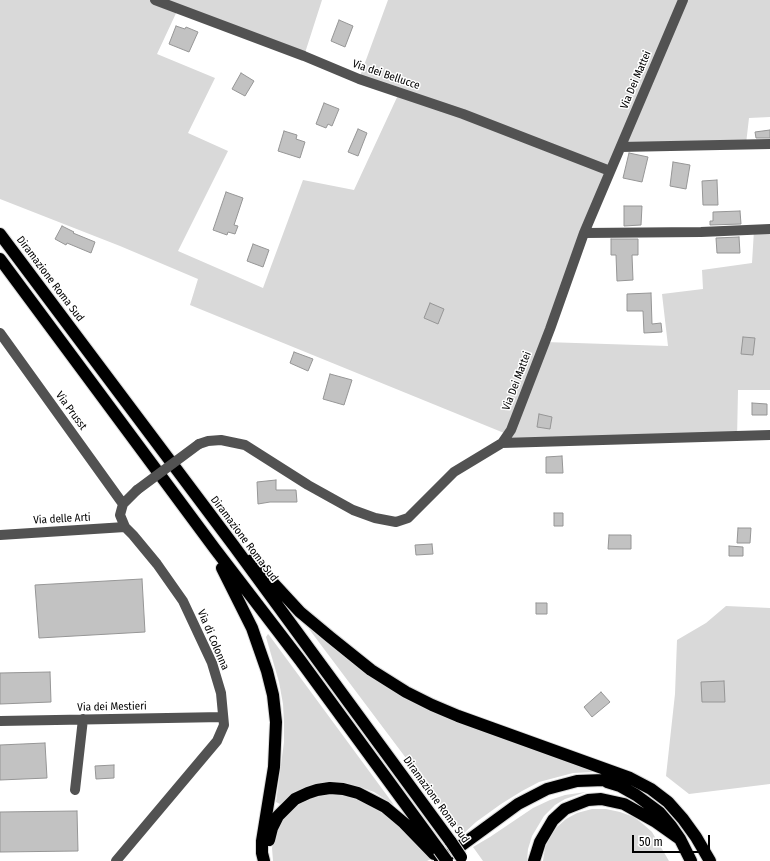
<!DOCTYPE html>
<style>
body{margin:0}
#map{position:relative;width:770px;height:861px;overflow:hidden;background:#fff;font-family:"Fira Sans Condensed",sans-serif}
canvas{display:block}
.scale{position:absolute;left:632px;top:835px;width:78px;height:18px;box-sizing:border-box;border:2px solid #000;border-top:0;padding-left:5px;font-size:12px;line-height:14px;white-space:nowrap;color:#000;-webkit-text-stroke:3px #fff;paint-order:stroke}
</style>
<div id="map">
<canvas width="770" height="861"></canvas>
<div class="scale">50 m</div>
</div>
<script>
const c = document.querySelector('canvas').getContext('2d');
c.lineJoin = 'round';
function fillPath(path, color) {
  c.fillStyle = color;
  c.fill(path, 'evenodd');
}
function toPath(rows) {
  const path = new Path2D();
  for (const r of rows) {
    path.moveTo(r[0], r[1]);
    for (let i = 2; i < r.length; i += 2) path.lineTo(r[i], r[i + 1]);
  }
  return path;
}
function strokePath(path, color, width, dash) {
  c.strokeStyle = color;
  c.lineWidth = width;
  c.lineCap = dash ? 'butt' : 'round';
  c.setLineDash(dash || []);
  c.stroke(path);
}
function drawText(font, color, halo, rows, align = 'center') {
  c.font = font + ' "Fira Sans Condensed",sans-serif';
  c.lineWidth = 3;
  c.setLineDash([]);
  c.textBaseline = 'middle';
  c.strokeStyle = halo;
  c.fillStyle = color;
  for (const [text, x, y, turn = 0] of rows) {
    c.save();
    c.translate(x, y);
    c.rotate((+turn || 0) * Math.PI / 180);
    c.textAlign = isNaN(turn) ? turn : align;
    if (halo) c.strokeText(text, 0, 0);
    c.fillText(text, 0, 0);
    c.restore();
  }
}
fillPath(toPath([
 [0,0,322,0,304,56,178,9,157,54,215,78,188,133,228,151,178,251,263,288,303,180,354,190,399,93,359,79,388,0,770,0,770,117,749,118,746,144,621,147,545,342,668,346,662,294,703,289,702,270,752,263,754,230,770,229,770,390,738,390,737,439,512,442,509,435,190,305,198,279,120,246,0,199],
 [726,606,770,608,770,784,689,794,666,776,675,694,677,640,706,623],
 [309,627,377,678,595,771,594,772,573,773,539,782,522,791,501,804,476,822,463,834,309,629],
 [268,634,269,635,394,805,374,792,360,787,332,782,313,784,299,791,280,804,276,802,284,742,284,723,283,704,279,682,266,637],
 [586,792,565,799,555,805,544,816,532,836,528,849,527,861,483,861,473,847,490,837,533,808,550,800,565,795],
 [324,793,355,795,384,811,431,859,427,861,273,861,272,848,275,835,279,825,288,813,308,798],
 [592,809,606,809,620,812,634,817,643,824,652,832,669,861,543,861,545,848,550,837,557,827,566,819,577,813]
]), '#d9d9d9');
const building = toPath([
 [339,20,353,26,345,47,331,41,339,20],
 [176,26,185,29,186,27,198,32,189,52,169,44,176,26],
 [241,73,254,81,245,96,232,89,241,73],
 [324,103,339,109,332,126,328,124,326,128,316,124,324,103],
 [358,129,367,133,358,156,348,152,358,129],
 [770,130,770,138,756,138,755,132,770,130],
 [284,131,297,135,296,139,305,142,300,158,278,151,284,131],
 [629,153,648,157,642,182,623,178,629,153],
 [673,162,690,165,686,189,670,186,673,162],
 [717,180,718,205,703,205,702,181,717,180],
 [226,192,243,198,234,225,238,226,235,234,228,232,227,235,213,230,226,192],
 [624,206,642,206,641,225,624,226,624,206],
 [740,211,741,224,710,225,710,221,713,221,713,212,740,211],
 [62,226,74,232,73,233,95,242,91,253,67,243,66,245,55,239,62,226],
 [739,237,740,253,717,253,716,238,739,237],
 [611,239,638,239,638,255,632,255,633,280,617,281,616,255,611,255,611,239],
 [253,244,269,250,263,267,247,261,253,244],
 [651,293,652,324,661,323,662,332,644,333,643,311,627,311,627,294,651,293],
 [430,303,444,309,438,324,424,318,430,303],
 [743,337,755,338,753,355,741,354,743,337],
 [294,352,313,359,308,371,290,363,294,352],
 [330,374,352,380,344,405,323,399,330,374],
 [752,403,767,404,767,415,752,415,752,403],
 [539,414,552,417,550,429,537,427,539,414],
 [562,456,563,473,546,473,546,457,562,456],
 [276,480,276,490,296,490,297,502,270,502,258,504,257,482,276,480],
 [554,513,563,513,563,526,554,526,554,513],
 [738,528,751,528,750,543,737,543,738,528],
 [609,535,631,535,631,549,608,549,609,535],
 [432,544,433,554,416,555,415,545,432,544],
 [729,546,743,547,743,556,729,556,729,546],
 [142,579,145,632,39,638,35,585,142,579],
 [536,603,547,603,547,614,536,614,536,603],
 [50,672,51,702,0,704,0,673,50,672],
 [724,681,725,702,702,702,701,682,724,681],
 [601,692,610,702,592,717,584,707,601,692],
 [45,743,47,778,0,780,0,745,45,743],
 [114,765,114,778,96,779,95,766,114,765],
 [77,811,78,851,0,852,0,812,77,811]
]);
fillPath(building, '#c2c2c2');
strokePath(building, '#969696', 1);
const highway = toPath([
 [0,234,234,546,451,842],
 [0,259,215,549,300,660,439,850],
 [252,560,300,612,330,637,371,670,406,692,432,705,458,716,630,778,651,789,668,802,683,819,696,837,710,861],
 [222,568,252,628,267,671,273,695,276,722,274,767,262,841,262,853,264,861],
 [607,782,620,786,636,795,659,812,671,826,680,839,691,861],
 [269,840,272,828,278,816,295,799,308,793,317,790,330,788,343,789,358,793,385,807,404,823,434,854],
 [440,861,518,804,547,789,577,781,604,780,625,778],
 [534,861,540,842,553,820,565,809,588,800,601,799,624,804,656,822,680,839]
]);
strokePath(highway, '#dbdbdb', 14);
strokePath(toPath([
 [155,0,304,56,359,79,463,114,610,171],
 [621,147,770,144],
 [584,233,701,232,770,229],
 [0,333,123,504],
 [502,443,770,435],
 [199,444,208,441,221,440,245,445,308,485,353,510,375,518,396,522,408,518,454,472,502,443,511,430,550,329,584,233,683,0],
 [0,535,125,527],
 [0,721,223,717],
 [75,790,83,719],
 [116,861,217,741,224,725,221,693,212,663,183,601,157,564,133,535,125,527,120,515,123,504,137,490]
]), '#525252', 10);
strokePath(highway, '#000', 12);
const highwayBridge = toPath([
 [451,842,461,857],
 [439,850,447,861]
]);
strokePath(highwayBridge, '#dbdbdb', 14, []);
strokePath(toPath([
 [137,490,199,444]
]), '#525252', 10);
strokePath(highwayBridge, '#000', 12);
drawText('11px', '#000', '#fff', [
 ["Via dei Bellucce",386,75,19],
 ["Via Dei Mattei",636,80,-67],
 ["Diramazione Roma Sud",50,279,53],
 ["Via Dei Mattei",517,381,-69],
 ["Via Prusst",71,411,54],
 ["Via delle Arti",62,519,-3],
 ["Diramazione Roma Sud",244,539,53],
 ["Via di Colonna",213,640,67],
 ["Via dei Mestieri",112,707,-1],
 ["Diramazione Roma Sud",436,800,54]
]);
</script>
